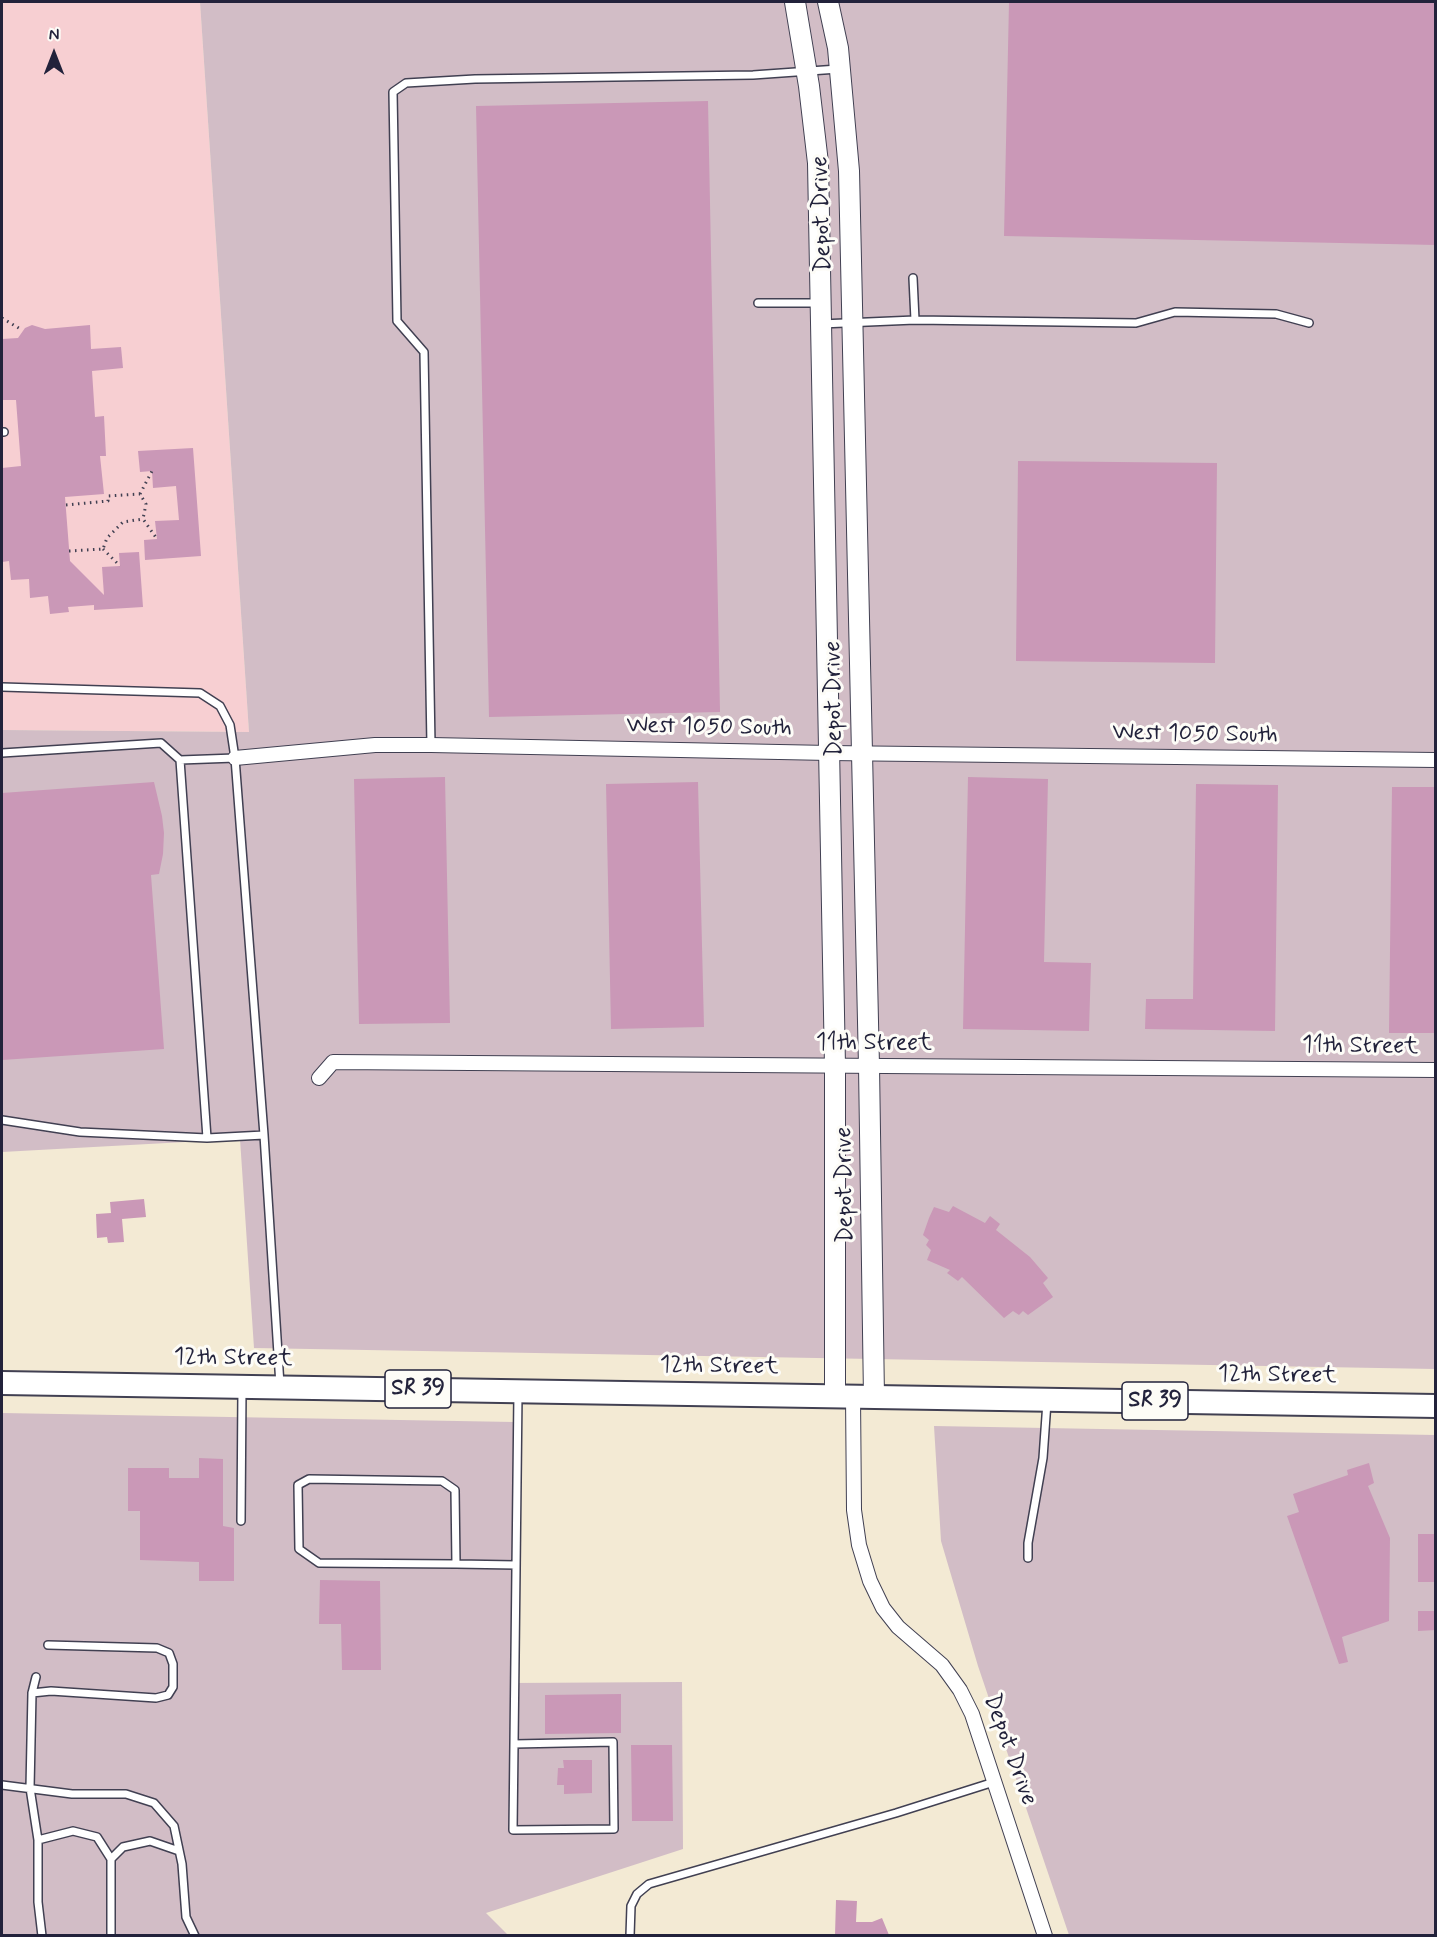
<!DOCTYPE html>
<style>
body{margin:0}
#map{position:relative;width:1437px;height:1937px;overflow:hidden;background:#f3ead4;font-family:Mynerve,sans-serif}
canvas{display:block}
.frame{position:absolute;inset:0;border:3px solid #22223b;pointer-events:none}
.north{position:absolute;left:24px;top:24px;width:60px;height:60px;-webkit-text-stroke:4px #fdfcf7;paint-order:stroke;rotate:0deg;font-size:16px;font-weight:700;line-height:24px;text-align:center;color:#22223b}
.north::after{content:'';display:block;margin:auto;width:21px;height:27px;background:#22223b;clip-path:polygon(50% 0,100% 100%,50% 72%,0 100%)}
</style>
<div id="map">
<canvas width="1437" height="1937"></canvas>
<div class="frame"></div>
<div class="north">N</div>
</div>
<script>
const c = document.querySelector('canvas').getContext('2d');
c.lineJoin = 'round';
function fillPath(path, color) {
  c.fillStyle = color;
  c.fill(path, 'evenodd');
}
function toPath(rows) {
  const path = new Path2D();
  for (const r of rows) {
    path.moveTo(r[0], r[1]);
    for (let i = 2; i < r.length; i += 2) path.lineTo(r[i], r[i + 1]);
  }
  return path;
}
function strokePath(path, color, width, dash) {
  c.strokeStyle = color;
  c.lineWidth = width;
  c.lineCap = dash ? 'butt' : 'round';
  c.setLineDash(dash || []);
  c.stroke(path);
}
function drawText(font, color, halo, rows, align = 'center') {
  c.font = font + ' Mynerve,sans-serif';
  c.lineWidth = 6;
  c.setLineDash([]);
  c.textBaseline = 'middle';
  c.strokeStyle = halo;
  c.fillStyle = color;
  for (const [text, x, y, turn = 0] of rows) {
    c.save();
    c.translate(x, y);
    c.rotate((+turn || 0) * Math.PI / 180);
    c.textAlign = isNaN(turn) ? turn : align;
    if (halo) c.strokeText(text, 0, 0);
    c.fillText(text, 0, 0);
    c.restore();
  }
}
fillPath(toPath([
 [2,2,200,2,249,732,2,730]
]), '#f7cfd2');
fillPath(toPath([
 [200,2,1435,2,1435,1369,254,1348,240,1139,2,1152,2,730,249,732],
 [2,1413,514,1422,511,1683,682,1682,683,1849,486,1913,508,1935,2,1936],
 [934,1426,1435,1435,1435,1935,1069,1935,978,1666,941,1541]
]), '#d2bdc6');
fillPath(toPath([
 [1009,2,1436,2,1436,245,1004,236],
 [708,101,720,712,489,717,476,106],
 [32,325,45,329,90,325,91,349,121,347,123,368,92,371,95,417,104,416,106,456,100,456,104,494,65,497,70,561,104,595,102,567,120,566,119,553,139,552,143,607,94,610,94,605,68,607,69,612,50,614,48,596,30,598,29,579,11,580,9,561,2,562,2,468,21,466,16,400,2,400,2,339,18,338,25,328],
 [193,448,201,556,145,560,144,540,157,539,155,521,179,520,176,486,153,488,152,471,140,472,138,451],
 [1018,461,1217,463,1215,663,1016,661],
 [445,777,450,1023,359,1024,354,779],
 [968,777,1048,779,1044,962,1091,963,1089,1031,963,1029],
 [154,782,162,816,164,833,163,854,159,874,151,875,164,1049,2,1060,2,793],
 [698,782,704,1027,611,1029,606,784],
 [1196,784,1278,785,1275,1031,1145,1029,1146,999,1193,999],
 [1392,787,1436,787,1436,1033,1389,1033],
 [144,1199,146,1217,122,1219,124,1242,108,1243,107,1237,97,1238,96,1214,111,1213,110,1202],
 [953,1206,985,1223,990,1216,1000,1224,996,1230,1030,1257,1048,1278,1043,1283,1053,1297,1028,1315,1023,1311,1019,1315,1013,1311,1004,1318,962,1277,958,1281,947,1273,950,1270,927,1260,931,1250,926,1245,929,1240,923,1235,929,1218,934,1207,949,1212],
 [199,1458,223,1459,223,1526,234,1528,234,1581,199,1581,199,1562,140,1560,140,1511,128,1511,128,1468,169,1468,169,1478,199,1478],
 [1369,1463,1374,1483,1368,1486,1390,1538,1389,1621,1342,1637,1348,1662,1339,1664,1287,1516,1299,1512,1293,1494,1348,1475,1347,1470],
 [1418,1534,1436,1534,1436,1582,1418,1582],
 [320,1580,380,1581,381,1670,342,1670,341,1624,319,1624],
 [1418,1611,1436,1611,1436,1630,1418,1631],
 [621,1694,621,1733,545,1734,545,1695],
 [631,1745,672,1745,673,1821,632,1821],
 [563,1760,592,1760,592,1793,564,1794,564,1785,557,1785,558,1768,564,1768],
 [836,1900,857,1901,856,1922,872,1922,882,1918,889,1935,835,1935]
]), '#ca98b7');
const service = toPath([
 [758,303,818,303],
 [915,320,1136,323,1175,312,1276,314,1309,323],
 [821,324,915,320,913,278],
 [2,432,4,432],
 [2,687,200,693,220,706,230,725,235,758,264,1135,280,1385],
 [431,745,424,352,397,321,393,92,406,83,475,79,753,75,838,69],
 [2,753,161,743,180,760],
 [2,1120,80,1132,207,1138,264,1135],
 [207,1138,180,760,235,758],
 [241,1521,242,1389],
 [1028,1558,1028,1543,1043,1458,1047,1402],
 [456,1564,455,1490,442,1481,309,1479,298,1485,299,1549,319,1563,456,1564,516,1565],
 [36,1677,32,1693,30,1788,38,1840,38,1902,42,1936],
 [32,1693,51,1691,156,1698,168,1695,173,1687,173,1664,169,1653,157,1648,48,1645],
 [514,1744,613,1742,614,1829,513,1830,514,1744,518,1393],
 [2,1785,72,1794,126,1794,154,1803,174,1826,182,1864,186,1917,195,1936],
 [38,1840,73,1831,97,1837,111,1859,111,1936],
 [111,1859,123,1847,150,1841,179,1851],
 [630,1936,631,1906,637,1894,649,1884,896,1813,994,1782]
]);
const minor = toPath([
 [235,758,375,745,431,745,829,753,1436,760],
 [319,1078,333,1062,1436,1070],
 [853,1396,854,1510,859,1545,870,1581,883,1608,898,1627,942,1665,960,1690,972,1714,1045,1936]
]);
const secondary = toPath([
 [795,2,809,86,818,163,835,1066,835,1396],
 [828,2,838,48,849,171,869,1066,874,1397]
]);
const primary = toPath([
 [2,1383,1436,1406]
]);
strokePath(service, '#414052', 10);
strokePath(minor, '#414052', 16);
strokePath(secondary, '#414052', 22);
strokePath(primary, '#414052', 26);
strokePath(toPath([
 [2,318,22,330],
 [140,494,152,471],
 [66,505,108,501,108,496,140,494,146,504,143,519,157,539],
 [103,549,120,566],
 [69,551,103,549,107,538,123,522,143,519]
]), '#414052', 3, [1.5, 4.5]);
strokePath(service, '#fff', 7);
strokePath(minor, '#fff', 14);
strokePath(secondary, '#fff', 20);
strokePath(primary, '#fff', 22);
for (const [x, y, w] of [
 [418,1389,66],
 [1155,1401,66]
]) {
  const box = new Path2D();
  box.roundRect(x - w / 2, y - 19, w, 38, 4.5);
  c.fillStyle = '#fdfcf7';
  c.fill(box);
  strokePath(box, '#22223b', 1.5);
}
drawText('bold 22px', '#22223b', null, [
 ["SR 39",418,1389],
 ["SR 39",1155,1401]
]);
drawText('24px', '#22223b', '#fdfcf7', [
 ["Depot Drive",823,214,-92],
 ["Depot Drive",835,699,-91],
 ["West 1050 South",709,728,1],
 ["West 1050 South",1195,735,1],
 ["11th Street",874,1044],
 ["11th Street",1360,1047,1],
 ["Depot Drive",846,1185,-91],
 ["12th Street",233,1359,1],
 ["12th Street",719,1367,1],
 ["12th Street",1277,1376,1],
 ["Depot Drive",1009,1750,70]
]);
</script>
